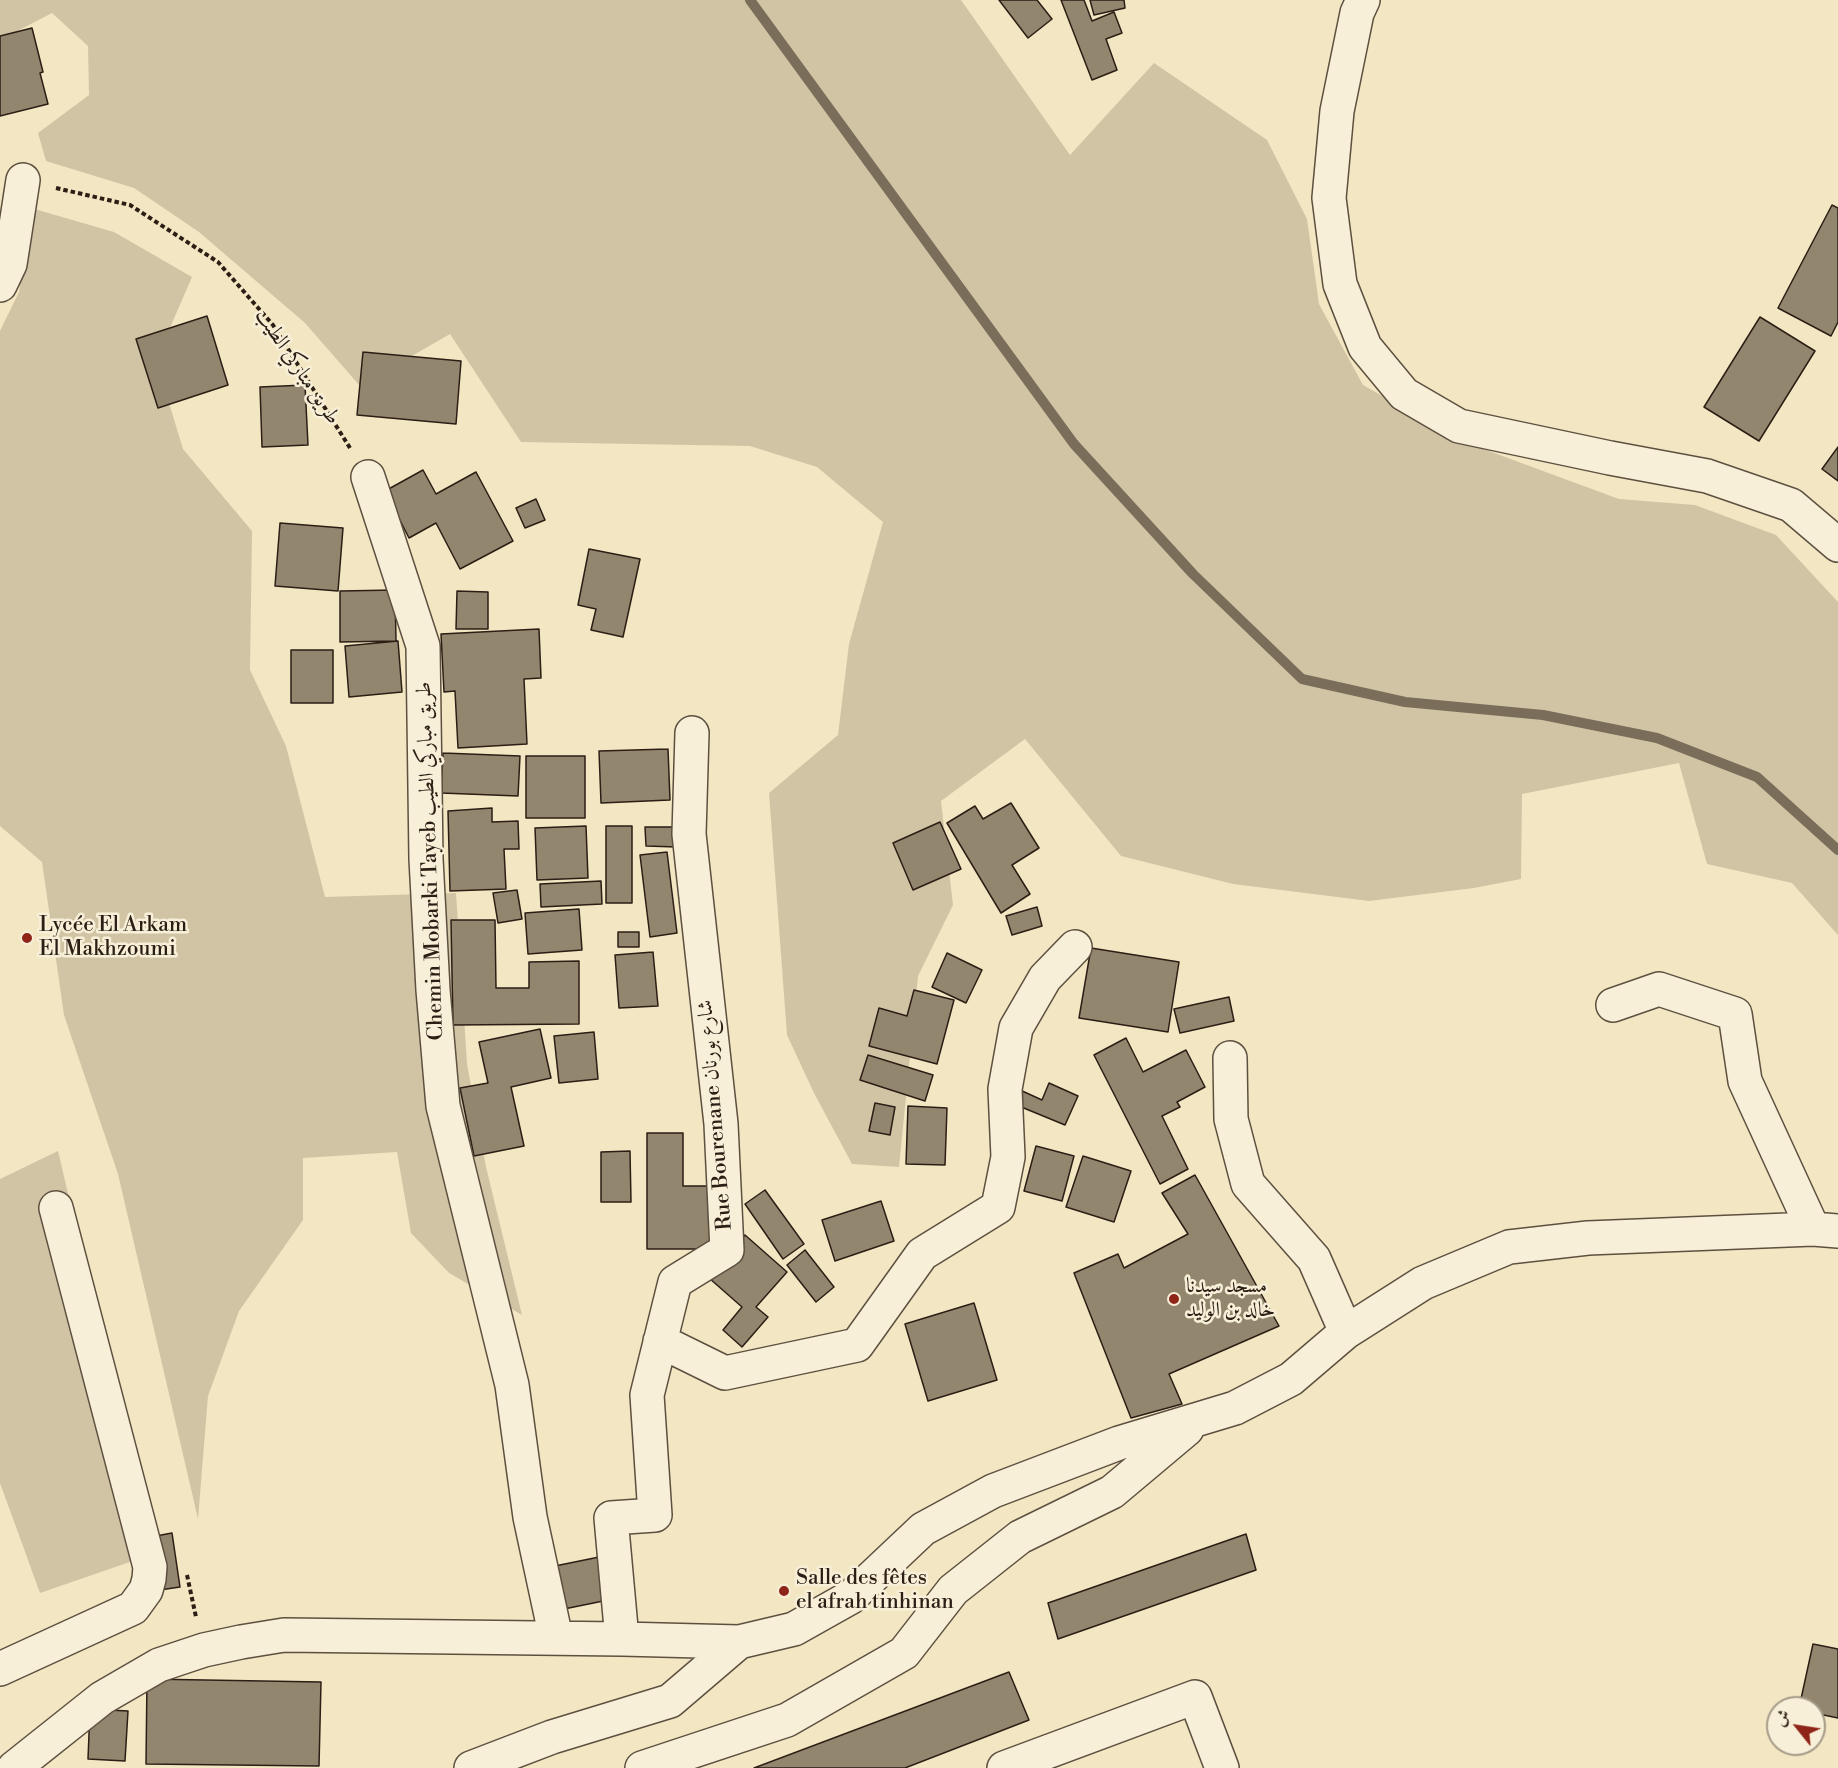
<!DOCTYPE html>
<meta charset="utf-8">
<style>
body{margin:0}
#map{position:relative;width:1838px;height:1768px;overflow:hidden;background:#f3e6c2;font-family:"Libre Bodoni",Amiri,serif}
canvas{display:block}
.north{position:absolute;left:1766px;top:1696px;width:60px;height:60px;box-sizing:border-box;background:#f7efd7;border:2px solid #a59b89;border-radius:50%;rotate:300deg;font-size:16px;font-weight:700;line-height:24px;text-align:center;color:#2b1e15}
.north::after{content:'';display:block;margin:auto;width:21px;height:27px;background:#8f2418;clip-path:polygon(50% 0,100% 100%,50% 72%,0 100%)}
</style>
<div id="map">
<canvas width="1838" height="1768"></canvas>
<div class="north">ش</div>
</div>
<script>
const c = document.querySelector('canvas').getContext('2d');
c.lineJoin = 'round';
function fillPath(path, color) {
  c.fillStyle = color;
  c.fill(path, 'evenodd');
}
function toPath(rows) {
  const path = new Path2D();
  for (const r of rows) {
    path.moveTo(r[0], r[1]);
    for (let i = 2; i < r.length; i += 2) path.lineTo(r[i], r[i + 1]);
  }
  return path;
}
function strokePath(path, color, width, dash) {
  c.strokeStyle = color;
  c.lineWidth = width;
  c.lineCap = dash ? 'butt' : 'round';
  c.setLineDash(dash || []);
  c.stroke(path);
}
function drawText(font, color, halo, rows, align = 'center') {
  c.font = font + ' "Libre Bodoni",Amiri,serif';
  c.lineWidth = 5;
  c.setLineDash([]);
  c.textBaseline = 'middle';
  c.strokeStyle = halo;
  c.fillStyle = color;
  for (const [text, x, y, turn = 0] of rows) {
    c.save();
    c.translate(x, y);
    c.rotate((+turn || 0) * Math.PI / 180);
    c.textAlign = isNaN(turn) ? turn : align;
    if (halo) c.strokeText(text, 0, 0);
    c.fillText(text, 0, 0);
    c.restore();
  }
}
fillPath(toPath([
 [0,0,961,0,1070,155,1154,63,1267,140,1307,219,1319,304,1363,385,1459,440,1619,499,1695,505,1776,535,1838,602,1838,935,1792,883,1707,864,1679,763,1522,794,1521,879,1474,888,1369,901,1233,884,1121,856,1025,739,941,801,953,905,918,976,899,1167,852,1164,814,1093,787,1035,769,793,838,735,849,644,883,522,817,467,750,446,521,442,450,334,360,386,305,323,199,232,134,188,46,161,38,133,89,95,88,46,52,13,0,40],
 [31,208,114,232,192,277,156,360,183,449,252,531,250,670,286,746,325,897,456,893,467,1064,486,1167,522,1315,449,1273,411,1233,397,1152,303,1158,303,1220,239,1311,208,1396,198,1519,118,1174,64,1015,42,862,0,826,0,331,19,292],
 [58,1151,153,1554,40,1593,0,1483,0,1179]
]), '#d1c4a5');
strokePath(toPath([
 [750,0,1074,444,1193,574,1302,679,1405,702,1543,715,1657,738,1757,777,1838,850]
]), '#7a6d59', 10);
const building = toPath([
 [999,0,1037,0,1052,19,1028,38,999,0],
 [1061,0,1084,0,1092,21,1114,12,1122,33,1106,39,1117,70,1092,80,1061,0],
 [1090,0,1124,0,1125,8,1094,15,1090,0],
 [32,28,43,72,40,73,48,104,0,116,0,36,32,28],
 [1832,205,1838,208,1838,322,1831,336,1778,308,1832,205],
 [207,316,228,385,158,408,136,339,207,316],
 [1760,317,1815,351,1759,441,1704,407,1760,317],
 [363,352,461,361,456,424,357,415,363,352],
 [305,385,308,445,262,447,260,387,305,385],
 [1838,447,1838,481,1822,469,1838,447],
 [423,470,436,494,476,472,513,541,460,569,436,523,409,538,385,491,423,470],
 [536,499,545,520,525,528,516,508,536,499],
 [280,523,343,528,338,591,275,586,280,523],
 [589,549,640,559,623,637,591,630,596,609,578,605,589,549],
 [395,590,396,641,340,642,340,591,395,590],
 [457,591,488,592,488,629,456,629,457,591],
 [539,629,541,678,524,679,527,744,458,748,455,691,444,692,441,634,539,629],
 [398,641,402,692,349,697,345,646,398,641],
 [291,650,333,650,333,703,291,703,291,650],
 [668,749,670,800,601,803,599,751,668,749],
 [443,753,520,756,518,796,441,793,443,753],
 [526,756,585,756,585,818,526,818,526,756],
 [1011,803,1039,848,1012,865,1030,894,1001,913,947,823,975,806,983,819,1011,803],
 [492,808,492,822,518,821,519,849,504,849,506,889,450,891,448,811,492,808],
 [940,822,961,869,913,890,893,843,940,822],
 [586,826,588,878,537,880,535,828,586,826],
 [606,826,632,826,632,903,606,903,606,826],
 [645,827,677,827,677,847,646,846,645,827],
 [667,852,677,933,650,937,640,855,667,852],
 [601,881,602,904,541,907,540,884,601,881],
 [517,890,522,919,498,923,493,893,517,890],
 [1037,907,1042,926,1012,935,1006,916,1037,907],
 [579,909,582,950,528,954,525,913,579,909],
 [451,920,495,920,496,988,529,988,529,962,579,961,579,1024,453,1025,451,920],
 [618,932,639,932,639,947,618,947,618,932],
 [1091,948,1179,962,1168,1032,1079,1018,1091,948],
 [653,952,658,1006,619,1008,615,955,653,952],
 [947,953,982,970,966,1003,932,987,947,953],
 [914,990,954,1000,937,1064,869,1046,879,1008,907,1016,914,990],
 [1229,997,1234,1021,1180,1033,1174,1009,1229,997],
 [540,1029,551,1078,511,1087,524,1146,474,1156,460,1088,488,1083,479,1042,540,1029],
 [594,1032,598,1079,559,1083,554,1036,594,1032],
 [1126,1038,1143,1072,1186,1050,1205,1087,1177,1102,1180,1107,1162,1116,1188,1169,1160,1184,1094,1055,1126,1038],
 [868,1055,933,1075,925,1101,860,1080,868,1055],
 [1049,1083,1078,1096,1065,1125,1014,1104,1020,1090,1042,1100,1049,1083],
 [875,1103,895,1107,890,1135,869,1131,875,1103],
 [908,1106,947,1108,945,1165,906,1164,908,1106],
 [647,1133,683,1133,683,1186,717,1186,716,1249,647,1249,647,1133],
 [1036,1146,1074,1156,1062,1201,1024,1191,1036,1146],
 [630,1151,631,1202,601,1202,601,1152,630,1151],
 [1083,1156,1131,1171,1114,1222,1066,1207,1083,1156],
 [1195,1175,1279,1326,1169,1374,1182,1404,1131,1418,1074,1273,1118,1254,1124,1268,1188,1234,1162,1193,1195,1175],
 [765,1190,804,1244,783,1259,745,1204,765,1190],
 [881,1201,894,1241,835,1261,822,1220,881,1201],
 [745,1235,787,1272,756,1307,768,1317,742,1347,723,1330,742,1307,709,1278,745,1235],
 [805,1250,834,1287,816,1302,787,1265,805,1250],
 [974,1303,997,1380,928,1401,905,1324,974,1303],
 [172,1533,180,1587,153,1591,145,1538,172,1533],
 [1246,1534,1256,1570,1058,1639,1048,1603,1246,1534],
 [609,1555,618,1598,564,1609,555,1566,609,1555],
 [1813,1644,1838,1649,1838,1718,1814,1713,1814,1708,1799,1708,1813,1644],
 [1009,1672,1029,1720,905,1768,754,1768,1009,1672],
 [147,1679,321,1682,319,1766,146,1764,147,1679],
 [90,1709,128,1711,125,1761,88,1759,90,1709]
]);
fillPath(building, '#93866f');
strokePath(building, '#2b1e15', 1.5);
const minor = toPath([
 [1363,0,1357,13,1337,111,1329,198,1340,284,1365,347,1404,394,1459,426,1610,458,1707,476,1791,505,1838,545],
 [0,285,10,264,23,180],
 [368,477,423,646,426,859,433,990,443,1106,512,1385,530,1517,556,1638],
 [1613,1005,1659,989,1735,1014,1745,1081,1813,1229],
 [1230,1058,1231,1119,1248,1184,1314,1259,1346,1332],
 [660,1341,725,1373,857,1345,922,1254,998,1207,1008,1157,1005,1089,1016,1028,1045,978,1075,947],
 [622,1639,611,1518,655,1515,647,1395,675,1282,727,1250,721,1124,689,834,692,733],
 [0,1669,133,1608,146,1590,149,1579,150,1567,56,1208],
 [14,1768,102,1698,159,1665,204,1650,241,1642,284,1635,622,1639,739,1642,794,1629,851,1597,923,1529,993,1491,1119,1443,1235,1408,1291,1379,1346,1332,1423,1283,1509,1247,1588,1238,1813,1229,1838,1231],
 [471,1768,552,1737,670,1701,739,1642],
 [642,1768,787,1720,904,1653,953,1590,1020,1537,1112,1492,1187,1429],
 [1004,1768,1195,1697,1222,1768]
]);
strokePath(minor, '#5d5040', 36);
strokePath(toPath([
 [56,188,130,205,218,262,273,325,350,448],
 [187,1575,196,1617]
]), '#2b1e15', 4, [4.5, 3]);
strokePath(minor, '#f7efd7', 33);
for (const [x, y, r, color] of [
 [27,938,6,"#8f2418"],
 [1174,1299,6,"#8f2418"],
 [784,1591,6,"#8f2418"]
]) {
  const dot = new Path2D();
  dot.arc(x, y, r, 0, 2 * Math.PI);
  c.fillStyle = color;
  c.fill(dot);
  strokePath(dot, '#f7efd7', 2);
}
drawText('21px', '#2b1e15', '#f7efd7', [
 ["طريق مباركي الطيب",297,367,56],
 ["Chemin Mobarki Tayeb طريق مباركي الطيب",431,861,-92],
 ["Rue Bourenane شارع بورنان",716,1115,-95]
]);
drawText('21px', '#2b1e15', '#f7efd7', [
 ["Lycée El Arkam",39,926],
 ["El Makhzoumi",39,950],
 ["مسجد سيدنا",1186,1287],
 ["خالد بن الوليد",1186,1311],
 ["Salle des fêtes",796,1579],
 ["el afrah tinhinan",796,1603]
], 'left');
</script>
